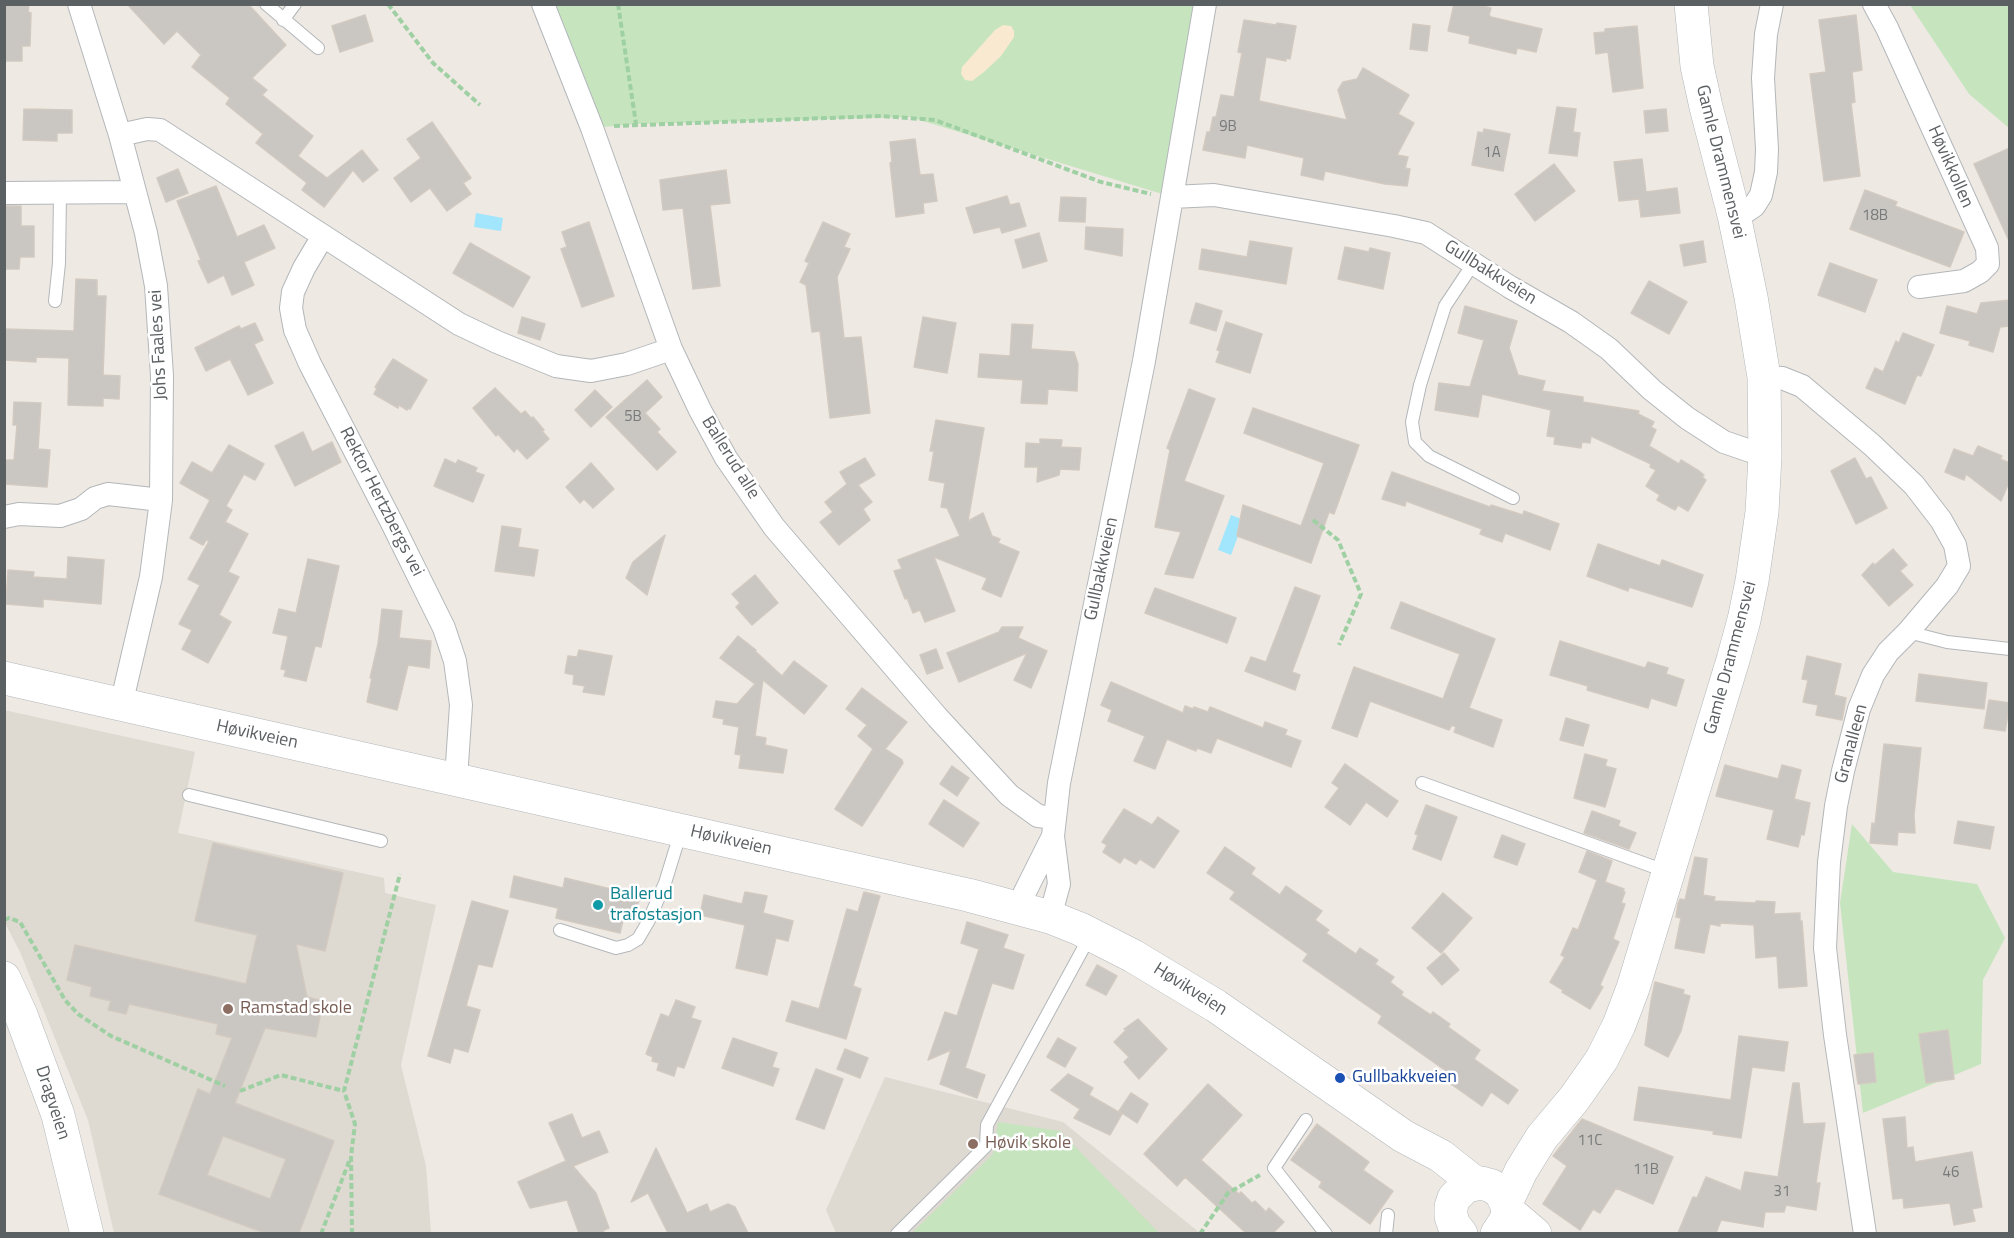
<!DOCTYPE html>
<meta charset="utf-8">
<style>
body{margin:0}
#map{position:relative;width:2014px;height:1238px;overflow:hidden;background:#eee9e3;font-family:"Titillium Web",sans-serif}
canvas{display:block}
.frame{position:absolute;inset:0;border:6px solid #5b6063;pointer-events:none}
</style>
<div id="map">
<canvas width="2014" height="1238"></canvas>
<div class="frame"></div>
</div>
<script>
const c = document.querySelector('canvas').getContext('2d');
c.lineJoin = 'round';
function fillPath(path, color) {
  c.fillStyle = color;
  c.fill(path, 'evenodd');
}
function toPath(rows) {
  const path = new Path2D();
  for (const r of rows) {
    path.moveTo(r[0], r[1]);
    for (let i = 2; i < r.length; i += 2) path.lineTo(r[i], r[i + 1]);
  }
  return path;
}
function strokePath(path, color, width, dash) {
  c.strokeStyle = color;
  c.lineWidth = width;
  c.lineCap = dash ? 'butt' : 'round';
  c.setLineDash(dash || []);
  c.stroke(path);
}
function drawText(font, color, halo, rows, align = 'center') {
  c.font = font + ' "Titillium Web",sans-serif';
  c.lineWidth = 5;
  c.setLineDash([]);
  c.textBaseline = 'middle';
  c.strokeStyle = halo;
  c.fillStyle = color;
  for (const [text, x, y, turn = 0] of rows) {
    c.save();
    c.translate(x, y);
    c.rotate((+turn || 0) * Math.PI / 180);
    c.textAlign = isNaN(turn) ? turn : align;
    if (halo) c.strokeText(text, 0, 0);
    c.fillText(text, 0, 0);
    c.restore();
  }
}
fillPath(toPath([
 [4,710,195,752,178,833,384,878,385,893,436,905,401,1065,426,1166,431,1233,114,1233,88,1120,20,952,5,923],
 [885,1077,1063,1122,1200,1233,836,1233,826,1210]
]), '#ded9d1');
fillPath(toPath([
 [553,5,1205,5,1172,197,910,117,636,124,592,128],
 [1910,5,2009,5,2009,128,1969,94],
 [1852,824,1893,872,1977,884,2005,938,1983,980,1981,1064,1863,1113,1840,903],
 [998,1122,1060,1131,1159,1233,912,1233,993,1154]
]), '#c6e5bf');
fillPath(toPath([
 [1003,25,1011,26,1014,31,1014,37,1001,56,984,72,972,81,965,80,961,74,962,67,995,30]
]), '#fae9d1');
fillPath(toPath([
 [476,213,503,218,501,231,474,227],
 [1231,515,1244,520,1231,555,1218,550]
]), '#a2e6fe');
const building = toPath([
 [4,4,29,4,28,12,31,13,30,46,22,46,22,61,4,61,4,4],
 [127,4,248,4,286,45,252,78,267,90,262,95,313,136,298,156,327,178,362,150,378,170,363,182,353,170,324,207,302,190,307,183,256,143,263,134,226,104,230,98,192,67,201,55,177,31,164,44,127,4],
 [1454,4,1475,4,1491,8,1489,15,1491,17,1542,29,1536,52,1517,48,1516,54,1469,43,1470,36,1448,31,1454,4],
 [365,15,373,41,340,52,332,26,365,15],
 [1856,15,1862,70,1852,72,1855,102,1851,103,1860,176,1824,181,1810,74,1826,72,1819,20,1856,15],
 [1244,20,1276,25,1277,23,1296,26,1290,59,1286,58,1286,61,1266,57,1259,101,1347,120,1338,90,1343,82,1357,79,1363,68,1409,95,1398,114,1414,123,1397,155,1408,157,1405,168,1410,169,1407,186,1385,184,1325,171,1323,180,1301,175,1304,158,1247,145,1245,158,1203,150,1207,132,1210,132,1213,117,1216,117,1221,95,1234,97,1242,53,1238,52,1244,20],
 [1413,24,1430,26,1427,51,1410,49,1413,24],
 [1637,26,1643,88,1613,92,1608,52,1596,54,1594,33,1605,32,1605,29,1637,26],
 [1557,107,1576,109,1573,132,1580,133,1577,156,1549,153,1557,107],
 [24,109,72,110,72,133,57,133,57,141,23,140,24,109],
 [1666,109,1668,131,1646,133,1644,111,1666,109],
 [432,122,471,178,463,183,471,194,447,211,430,188,411,202,394,178,421,158,407,139,432,122],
 [1484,129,1510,134,1503,171,1472,165,1478,132,1483,133,1484,129],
 [915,139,920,175,933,174,937,201,923,203,924,213,896,217,890,163,892,162,890,142,915,139],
 [2010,148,2010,243,1974,164,2010,148],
 [1642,159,1646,192,1677,188,1680,213,1641,217,1639,199,1619,201,1614,162,1642,159],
 [1554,164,1575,191,1535,221,1515,194,1554,164],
 [178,169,188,193,166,202,157,178,178,169],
 [726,170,730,203,710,205,720,286,693,289,683,208,663,210,660,180,726,170],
 [216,186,237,237,264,225,275,248,244,262,254,285,232,295,224,275,208,283,198,261,201,260,177,201,216,186],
 [1865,190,1897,202,1895,206,1964,232,1950,267,1850,229,1865,190],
 [1007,196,1010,205,1019,203,1026,226,1002,233,1000,227,974,233,966,208,1007,196],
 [1061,197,1086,198,1085,222,1059,221,1061,197],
 [4,206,21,206,21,226,34,226,34,257,20,257,19,269,4,269,4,206],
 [589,222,614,296,582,307,561,249,567,247,562,232,589,222],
 [823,222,850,234,844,247,850,249,837,277,844,338,861,337,870,413,830,418,820,331,812,332,806,285,800,282,809,263,805,261,823,222],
 [1086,227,1123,229,1122,256,1085,249,1086,227],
 [1039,233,1047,261,1023,268,1015,240,1039,233],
 [1250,241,1292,248,1286,284,1199,269,1202,249,1247,257,1250,241],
 [1703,241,1706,262,1684,266,1680,245,1703,241],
 [470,243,530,277,513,307,453,273,470,243],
 [1345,247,1369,252,1370,248,1390,253,1383,289,1338,279,1345,247],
 [1830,263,1877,280,1865,312,1818,295,1830,263],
 [76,279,97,280,97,296,106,296,103,375,120,376,119,399,103,398,103,406,68,405,69,358,36,357,36,362,4,360,4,329,74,331,76,279],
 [1649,281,1687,302,1669,334,1631,313,1649,281],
 [2010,300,2010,326,2000,327,1993,352,1969,345,1970,341,1940,333,1947,306,1977,314,1981,303,2010,300],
 [1196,303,1222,311,1216,331,1190,323,1196,303],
 [1465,306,1517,321,1509,348,1518,375,1545,381,1542,391,1583,397,1583,402,1639,411,1638,414,1654,422,1651,427,1656,430,1649,446,1679,464,1681,460,1699,471,1704,475,1702,477,1706,480,1688,511,1678,505,1675,510,1657,500,1660,495,1646,486,1656,470,1650,467,1651,464,1591,436,1590,443,1582,442,1581,448,1554,444,1555,437,1547,436,1551,410,1482,394,1478,417,1435,410,1439,383,1470,387,1484,340,1458,333,1465,306],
 [522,317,545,324,540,340,518,333,522,317],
 [923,317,956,323,947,373,914,367,923,317],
 [1226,322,1262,334,1250,373,1216,362,1220,351,1217,350,1226,322],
 [255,323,263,340,254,344,273,383,248,395,230,359,206,371,195,348,239,326,241,329,255,323],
 [1012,324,1033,325,1031,349,1074,352,1078,364,1077,391,1048,389,1047,404,1021,403,1023,380,978,377,980,354,1010,356,1012,324],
 [1903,333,1934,345,1921,376,1917,375,1905,404,1866,388,1875,368,1883,372,1896,341,1899,343,1903,333],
 [393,359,427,380,410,409,409,408,407,410,399,405,398,408,374,394,377,388,375,387,393,359],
 [647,380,662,397,645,413,660,429,657,432,676,452,657,470,606,417,647,380],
 [495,388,521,414,525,411,531,418,533,417,544,430,542,431,549,439,527,459,517,448,514,452,498,434,496,436,473,408,495,388],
 [1189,389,1215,399,1184,481,1224,496,1193,578,1165,574,1181,532,1155,527,1170,450,1167,448,1189,389],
 [595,390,612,407,591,427,575,410,595,390],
 [14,402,41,403,38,449,50,450,47,487,4,484,4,460,14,460,17,425,13,425,14,402],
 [1253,408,1359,445,1334,514,1329,512,1311,563,1237,536,1243,505,1301,526,1324,463,1244,433,1253,408],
 [936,420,984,428,968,521,983,513,992,536,1000,539,998,543,1019,552,1001,597,982,589,987,578,934,557,955,611,925,622,920,610,913,613,907,598,905,599,894,571,902,569,898,560,960,536,947,508,941,507,945,483,929,480,934,451,930,451,936,420],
 [303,432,312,452,332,442,341,462,295,486,275,446,303,432],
 [1040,439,1062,440,1061,447,1081,448,1079,470,1060,469,1059,475,1037,482,1038,467,1025,467,1026,443,1040,444,1040,439],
 [229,445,264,464,255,480,244,474,226,506,232,510,225,522,248,534,228,572,239,577,219,615,231,622,208,663,182,649,192,630,179,624,200,585,188,579,209,541,206,540,203,545,190,538,210,500,180,483,192,462,212,473,229,445],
 [1978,446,2002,456,2000,459,2010,463,2010,480,2001,501,1966,474,1964,480,1945,472,1954,449,1973,456,1978,446],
 [865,458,875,475,858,485,872,502,863,509,870,520,839,545,820,522,833,512,825,502,847,484,840,472,865,458],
 [1855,458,1866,479,1871,477,1887,508,1856,524,1831,471,1855,458],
 [445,459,456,464,458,460,477,468,475,472,484,475,473,502,434,486,445,459],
 [591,463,614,489,593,508,584,499,580,503,566,487,591,463],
 [1392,472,1490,507,1491,505,1523,515,1524,511,1559,524,1550,550,1505,533,1502,542,1480,534,1482,529,1406,501,1405,506,1382,499,1392,472],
 [502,526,521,529,518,547,538,550,534,576,495,571,502,526],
 [665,535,647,595,626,578,633,562,665,535],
 [1598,544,1660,566,1662,560,1703,575,1692,607,1629,587,1628,591,1587,576,1598,544],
 [1893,549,1907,565,1900,571,1913,585,1889,606,1862,575,1873,563,1875,565,1893,549],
 [68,557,104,560,101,604,43,599,43,607,6,604,8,570,34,572,33,577,67,579,68,557],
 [308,559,339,566,321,647,315,646,306,681,284,676,286,670,281,669,288,636,273,633,279,609,296,613,308,559],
 [755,575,778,603,752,625,736,607,740,603,732,594,755,575],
 [1295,587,1320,596,1292,672,1300,675,1295,690,1245,671,1251,657,1266,662,1295,587],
 [1155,588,1236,618,1227,643,1145,613,1155,588],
 [1401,602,1495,639,1469,708,1502,720,1493,747,1454,732,1456,727,1452,725,1449,730,1370,701,1357,737,1332,728,1354,667,1443,699,1460,654,1391,628,1401,602],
 [382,609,402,611,399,638,431,641,429,668,408,665,397,710,367,702,372,678,370,678,378,644,382,609],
 [1002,627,1023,627,1018,638,1047,651,1031,688,1014,680,1027,653,959,682,947,653,999,632,1002,627],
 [738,636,756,650,755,651,782,676,794,661,827,686,804,714,763,680,755,736,766,738,765,745,787,750,783,773,739,768,741,755,735,754,739,727,723,724,724,719,713,717,716,701,737,704,755,684,720,658,738,636],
 [1560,641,1645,668,1648,662,1668,668,1666,674,1684,680,1676,706,1651,698,1648,708,1587,690,1588,686,1550,675,1560,641],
 [936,649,943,668,927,674,920,655,936,649],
 [579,650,612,656,604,695,583,692,585,686,573,684,574,675,565,673,568,656,577,657,579,650],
 [1807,656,1841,664,1834,695,1846,698,1842,720,1816,715,1818,705,1803,702,1808,680,1802,679,1807,656],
 [1919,674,1987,683,1984,709,1916,701,1919,674],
 [1111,682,1183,713,1185,706,1193,709,1194,707,1208,712,1210,707,1263,728,1265,722,1287,730,1285,735,1301,741,1291,767,1217,738,1211,753,1197,748,1196,751,1167,739,1155,769,1134,761,1145,736,1108,721,1112,710,1101,705,1111,682],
 [862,688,907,722,885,749,902,760,903,763,862,826,835,809,873,749,858,736,867,725,846,709,862,688],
 [1989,700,2010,703,2005,731,1984,728,1989,700],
 [1566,718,1589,725,1583,746,1560,740,1566,718],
 [1884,744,1921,748,1914,815,1915,833,1898,832,1897,845,1870,843,1872,823,1875,824,1884,744],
 [1585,754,1607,760,1605,766,1616,769,1605,807,1574,798,1585,754],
 [1345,764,1398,801,1387,817,1366,802,1350,825,1325,807,1339,788,1332,783,1345,764],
 [1725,765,1778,779,1782,765,1801,770,1794,799,1810,803,1804,835,1801,834,1798,847,1767,839,1774,810,1716,796,1725,765],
 [952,766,969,778,957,796,940,784,952,766],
 [944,800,979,823,963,847,929,824,944,800],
 [1426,805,1457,817,1441,860,1413,849,1418,835,1415,834,1426,805],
 [1124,809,1152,825,1158,817,1179,831,1154,868,1140,859,1136,864,1124,857,1120,863,1103,852,1107,845,1102,842,1124,809],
 [1592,811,1620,821,1618,826,1636,833,1629,849,1584,833,1592,811],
 [1958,821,1994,827,1990,849,1954,843,1958,821],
 [1502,835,1525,844,1517,865,1494,857,1502,835],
 [213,843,343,873,325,951,296,944,307,997,323,1001,316,1037,265,1028,235,1103,334,1141,299,1233,265,1233,159,1194,198,1089,210,1094,232,1038,216,1034,218,1024,129,1004,126,1014,108,1010,111,1001,90,996,92,987,67,980,75,945,246,984,257,935,195,921,213,843],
 [223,1136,286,1159,270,1199,207,1175,223,1136],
 [1225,847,1255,868,1251,874,1280,895,1286,886,1322,911,1315,920,1329,930,1326,933,1356,954,1360,948,1378,960,1375,964,1394,977,1390,982,1403,992,1401,995,1431,1015,1433,1012,1450,1024,1448,1027,1480,1050,1474,1059,1518,1090,1508,1104,1491,1092,1482,1106,1451,1084,1456,1078,1378,1023,1382,1016,1303,961,1308,954,1230,899,1235,892,1207,873,1225,847],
 [1587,851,1612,861,1605,882,1624,889,1623,892,1625,892,1621,903,1625,904,1613,939,1619,942,1600,985,1603,987,1590,1009,1562,992,1563,990,1550,982,1565,957,1561,955,1573,928,1578,930,1597,880,1579,872,1587,851],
 [1695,857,1707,859,1703,895,1715,897,1714,901,1756,903,1756,901,1775,902,1774,914,1800,913,1800,921,1802,921,1807,986,1779,988,1777,956,1756,958,1754,925,1720,923,1720,926,1710,924,1704,953,1675,948,1681,918,1676,917,1678,904,1680,899,1685,900,1695,857],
 [514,876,563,888,565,878,640,896,634,918,624,916,620,933,556,918,558,908,510,897,514,876],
 [745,892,767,896,763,913,793,921,788,941,776,938,767,975,736,968,745,925,700,915,704,895,742,904,745,892],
 [864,892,880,896,853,986,861,989,846,1039,786,1021,792,1001,819,1009,847,909,858,912,864,892],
 [1443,893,1472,918,1441,953,1412,928,1443,893],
 [472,901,508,911,492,967,478,964,466,1006,480,1010,468,1052,454,1048,450,1063,428,1056,472,901],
 [967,922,1008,935,1003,948,1024,955,1013,989,992,983,965,1068,985,1075,977,1098,940,1084,951,1050,928,1060,945,1012,957,1016,979,949,961,943,967,922],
 [1444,953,1459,970,1442,985,1427,968,1444,953],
 [1097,965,1117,976,1106,995,1086,985,1097,965],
 [1655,982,1684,990,1683,994,1690,996,1681,1031,1668,1057,1645,1045,1651,1001,1655,982],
 [676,1000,695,1007,691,1018,701,1021,684,1068,677,1066,674,1076,657,1070,659,1063,652,1061,653,1057,646,1054,661,1014,669,1017,676,1000],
 [1138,1019,1167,1049,1139,1079,1124,1062,1129,1057,1114,1042,1126,1030,1124,1029,1138,1019],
 [1948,1030,1954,1079,1926,1083,1919,1034,1948,1030],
 [1739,1036,1788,1042,1784,1071,1752,1067,1741,1138,1713,1134,1714,1131,1634,1120,1639,1087,1731,1100,1739,1036],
 [733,1038,777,1053,772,1067,779,1069,773,1086,722,1068,733,1038],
 [1058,1038,1076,1048,1065,1067,1047,1057,1058,1038],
 [845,1049,868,1058,860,1078,837,1069,845,1049],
 [1873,1053,1876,1082,1858,1084,1854,1055,1873,1053],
 [816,1069,843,1079,824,1129,796,1119,816,1069],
 [1068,1074,1093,1088,1089,1095,1122,1114,1110,1135,1074,1118,1080,1109,1051,1090,1068,1074],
 [1793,1083,1799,1083,1803,1124,1825,1123,1816,1183,1820,1183,1816,1210,1786,1205,1784,1212,1765,1212,1763,1227,1721,1220,1716,1233,1678,1233,1693,1197,1697,1198,1706,1177,1741,1191,1745,1172,1778,1177,1793,1083],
 [1208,1084,1242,1115,1201,1160,1239,1194,1241,1192,1252,1203,1255,1201,1266,1212,1269,1208,1284,1222,1273,1233,1246,1233,1185,1177,1177,1186,1144,1154,1208,1084],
 [1131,1093,1148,1104,1137,1123,1119,1111,1131,1093],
 [572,1114,582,1138,599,1131,608,1152,573,1166,596,1193,609,1228,604,1230,603,1233,579,1233,567,1200,530,1208,518,1182,566,1161,549,1123,572,1114],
 [1905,1117,1907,1148,1913,1147,1915,1162,1972,1152,1982,1207,1972,1209,1975,1221,1954,1225,1950,1203,1904,1208,1903,1198,1893,1199,1883,1119,1905,1117],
 [1582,1119,1673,1157,1653,1204,1616,1188,1600,1213,1593,1209,1580,1230,1543,1204,1567,1166,1553,1156,1582,1119],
 [1317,1124,1369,1162,1363,1170,1393,1191,1370,1224,1319,1187,1322,1182,1291,1160,1317,1124],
 [656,1148,687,1213,707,1204,710,1212,728,1204,735,1207,748,1233,668,1233,648,1193,631,1202,656,1148]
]);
fillPath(building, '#cac6c2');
strokePath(building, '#d2cac1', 1.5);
const service = toPath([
 [266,4,318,48],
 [283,20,295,4],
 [1473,264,1445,306,1420,385,1412,422,1415,442,1429,456,1513,498],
 [55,301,59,263,60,194],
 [1908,632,1947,642,2010,649],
 [1422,783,1668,872],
 [189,795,381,841],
 [560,930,616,948,628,945,638,939,648,922,665,883,681,831],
 [1306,1120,1274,1168,1326,1234],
 [897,1234,986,1146,987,1125,1090,936],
 [1386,1234,1388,1215]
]);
const minor = toPath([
 [79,4,120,135,146,233,156,286,162,376,161,500,151,577,121,705],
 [543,4,592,128,671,349,700,410,726,458,774,527,938,718,1009,795,1038,816,1055,818],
 [1874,4,1887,28,1987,248,1988,264,1980,272,1964,281,1919,287],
 [120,135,147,129,160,130,459,324,497,342,556,366,591,371,627,364,671,349],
 [4,193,135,192],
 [1172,197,1214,195,1394,226,1426,233,1510,287,1571,322,1609,349,1652,390,1687,418,1724,442,1765,456],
 [1734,215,1745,212,1754,206,1761,195,1766,172,1767,149,1763,78,1766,34,1772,4],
 [323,236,304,268,293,292,291,308,295,330,310,364,393,525,444,628,455,661,461,705,457,764,454,779],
 [1764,377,1782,378,1802,386,1872,445,1914,485,1941,520,1955,545,1959,566,1947,586,1908,632,1888,652,1873,675,1859,709,1843,771,1836,806,1829,862,1825,948,1835,1035,1865,1234],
 [4,517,19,514,60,516,81,509,95,498,108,494,161,500],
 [1020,908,1024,894,1053,836],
 [1050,917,1059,884,1053,836,1059,783,1144,361,1205,4]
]);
const secondary = toPath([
 [4,678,968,895,1050,917,1080,929,1133,956,1216,1006,1403,1136,1441,1156,1475,1183],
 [4,978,21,1015,58,1115,87,1234],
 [1506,1203,1521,1171,1542,1137,1574,1099,1602,1059,1619,1025,1633,988,1733,660,1744,620,1752,581,1762,512,1765,456,1764,377,1751,297,1734,215,1706,107,1697,66,1691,4],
 [1508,1211,1535,1234],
 [1461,1234,1454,1225,1451,1216,1451,1207,1454,1198,1466,1186,1481,1183,1492,1186,1501,1193,1506,1203,1508,1211,1506,1220,1497,1234]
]);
strokePath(service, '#b3b7ba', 14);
strokePath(minor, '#b3b7ba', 24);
strokePath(secondary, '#b2b7ba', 34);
strokePath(toPath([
 [388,4,433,63,480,105],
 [618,4,636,124],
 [614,126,881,116,935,120,1101,182,1151,194],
 [1313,520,1338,540,1361,594,1339,645],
 [4,920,9,918,20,922,65,1000,78,1014,111,1036,225,1086],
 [240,1091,281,1075,344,1091],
 [321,1234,350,1159],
 [352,1234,351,1156,355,1124,344,1091,400,874],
 [1200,1234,1228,1193,1260,1175]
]), '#9ed0a3', 4, [6, 3]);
strokePath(service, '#fff', 12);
strokePath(minor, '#fff', 22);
strokePath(secondary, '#fff', 33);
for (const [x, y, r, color] of [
 [598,905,6,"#0f9aa8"],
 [228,1009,6,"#8d6e63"],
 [1340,1078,6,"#1a4fb4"],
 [973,1144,6,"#8d6e63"]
]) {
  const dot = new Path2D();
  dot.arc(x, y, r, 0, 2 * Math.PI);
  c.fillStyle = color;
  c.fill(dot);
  strokePath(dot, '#fff', 2);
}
drawText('15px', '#777a7b', null, [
 ["9B",1228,127],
 ["1A",1492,153],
 ["18B",1875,216],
 ["5B",633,417],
 ["11C",1590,1141],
 ["11B",1646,1170],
 ["46",1951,1173],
 ["31",1782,1192]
]);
drawText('18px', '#5b6063', '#fff', [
 ["Gamle Drammensvei",1720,162,76],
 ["Høvikkollen",1950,167,66],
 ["Gullbakkveien",1490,273,32],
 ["Johs Faales vei",159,345,-93],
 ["Ballerud alle",730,458,58],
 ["Rektor Hertzbergs vei",381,502,63],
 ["Gullbakkveien",1102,569,-78],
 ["Gamle Drammensvei",1731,658,-75],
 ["Høvikveien",257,735,12],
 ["Granalleen",1852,744,-75],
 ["Høvikveien",731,841,13],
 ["Høvikveien",1190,990,32],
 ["Dragveien",52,1103,72]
]);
drawText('18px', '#0d838f', '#fff', [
 ["Ballerud",610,895],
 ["trafostasjon",610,916]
], 'left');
drawText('18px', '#785e54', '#fff', [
 ["Ramstad skole",240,1009],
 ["Høvik skole",985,1144]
], 'left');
drawText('18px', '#164399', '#fff', [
 ["Gullbakkveien",1352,1078]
], 'left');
</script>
